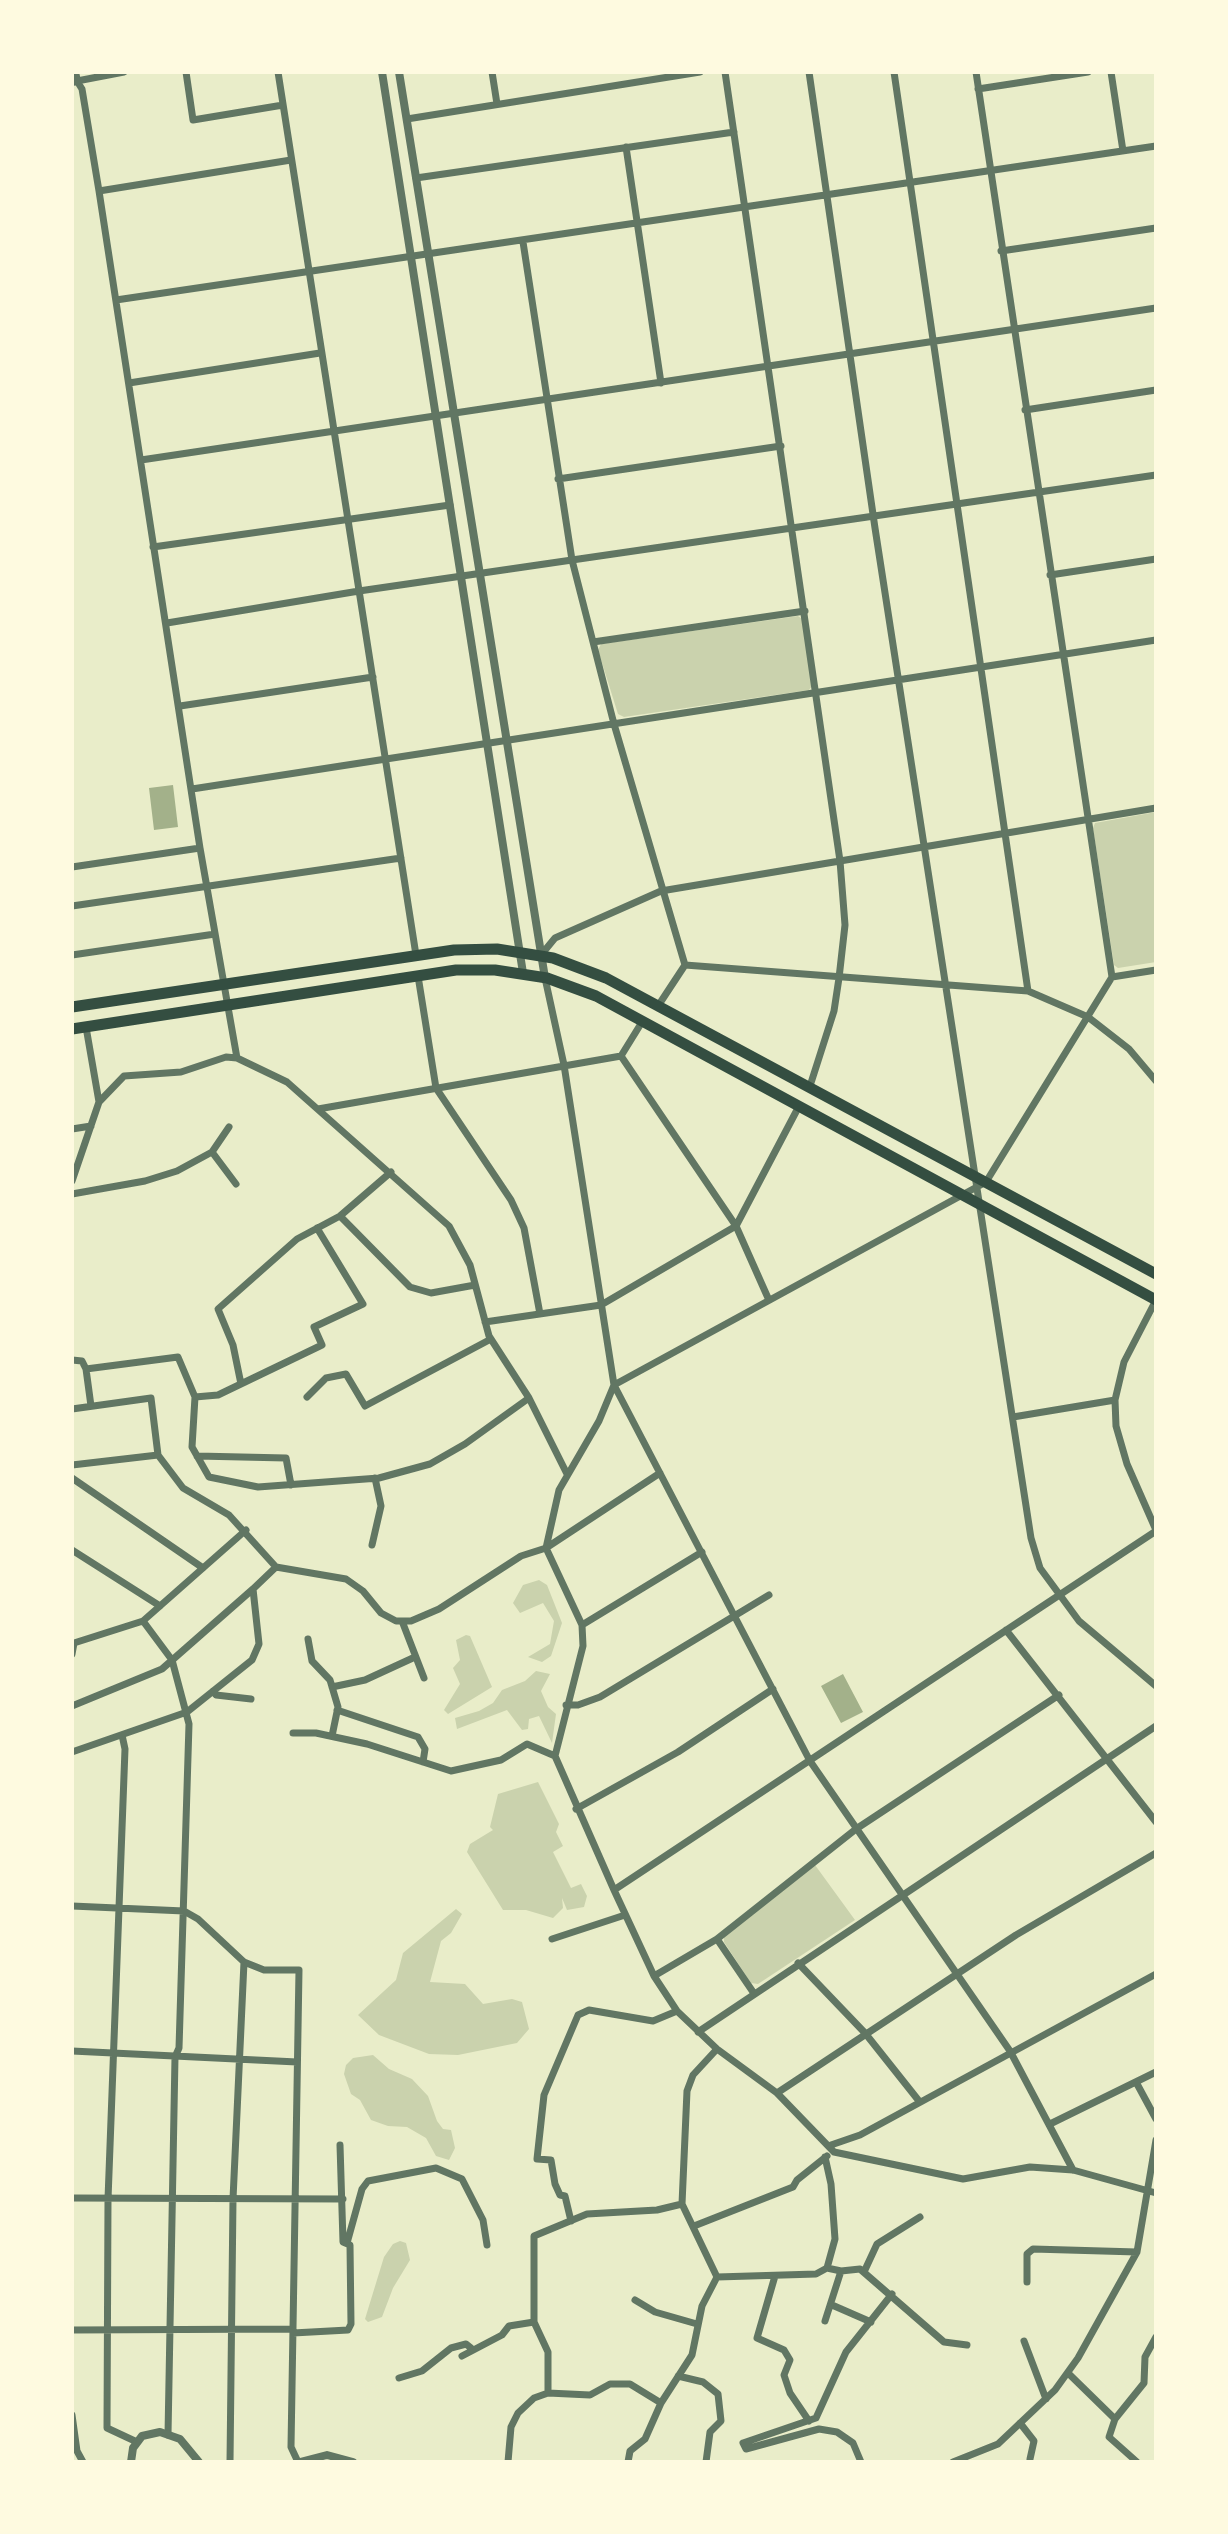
<!DOCTYPE html>
<style>
body{margin:0}
#map{position:relative;width:1228px;height:2534px;overflow:hidden;background:#e9edc9;font-family:Overpass,sans-serif}
canvas{display:block}
.frame{position:absolute;inset:0;border:74px solid #fefae0;pointer-events:none}
</style>
<div id="map">
<canvas width="1228" height="2534"></canvas>
<div class="frame"></div>
</div>
<script>
const c = document.querySelector('canvas').getContext('2d');
c.lineJoin = 'round';
function fillPath(path, color) {
  c.fillStyle = color;
  c.fill(path, 'evenodd');
}
function toPath(rows) {
  const path = new Path2D();
  for (const r of rows) {
    path.moveTo(r[0], r[1]);
    for (let i = 2; i < r.length; i += 2) path.lineTo(r[i], r[i + 1]);
  }
  return path;
}
function strokePath(path, color, width, dash) {
  c.strokeStyle = color;
  c.lineWidth = width;
  c.lineCap = dash ? 'butt' : 'round';
  c.setLineDash(dash || []);
  c.stroke(path);
}
fillPath(toPath([
 [798,616,802,619,812,686,809,690,624,717,618,714,598,650,601,644],
 [1156,812,1156,962,1118,968,1114,965,1093,828,1095,823],
 [539,1580,547,1585,562,1623,551,1656,542,1662,528,1657,550,1644,554,1621,543,1603,520,1613,513,1603,523,1585],
 [466,1635,470,1636,492,1687,448,1714,444,1710,460,1684,453,1668,460,1660,456,1640],
 [536,1671,550,1674,541,1691,548,1707,556,1714,552,1743,539,1716,529,1719,528,1729,522,1730,507,1710,457,1729,455,1718,479,1711,493,1703,502,1690,525,1681],
 [538,1782,559,1824,556,1832,563,1846,553,1852,571,1888,581,1884,587,1896,584,1907,567,1910,562,1898,563,1908,553,1918,526,1910,503,1910,467,1852,470,1844,493,1830,490,1827,498,1794],
 [815,1865,855,1920,758,1984,751,1983,724,1942,724,1936],
 [456,1909,462,1914,451,1933,441,1941,430,1982,465,1984,483,2004,512,1999,522,2002,529,2029,517,2043,458,2055,429,2054,379,2035,358,2015,396,1980,403,1953],
 [373,2055,389,2069,412,2079,428,2096,437,2121,443,2129,451,2130,455,2148,449,2160,436,2156,426,2138,407,2127,388,2126,371,2120,360,2100,351,2094,344,2074,346,2065,353,2058],
 [400,2241,406,2243,410,2260,393,2288,382,2317,368,2322,365,2319,384,2257,393,2244]
]), '#cad2ad');
fillPath(toPath([
 [173,785,178,827,154,830,149,788],
 [843,1674,863,1712,841,1723,821,1686]
]), '#a3b18a');
strokePath(toPath([
 [124,72,77,81,82,89,99,191,200,848,237,1058],
 [186,72,193,120,283,105],
 [278,72,416,955],
 [492,72,497,104],
 [725,72,840,861,845,925,839,978,834,1011,810,1086],
 [809,72,875,528,1031,1538,1040,1568,1079,1621,1156,1686],
 [894,72,1028,991],
 [976,72,1112,977,986,1182,614,1385,599,1421,559,1490,546,1548,582,1625,583,1646,555,1756,614,1890,654,1976,677,2011,717,2049,777,2093,834,2152,963,2179,1030,2167,1073,2170,1156,2193],
 [1111,72,1123,151],
 [978,89,1088,72],
 [407,119,700,72],
 [626,147,661,383],
 [416,178,734,132],
 [99,191,291,160],
 [523,242,572,560,614,724,685,965],
 [1001,251,1156,228],
 [116,300,1156,146],
 [129,383,320,353],
 [1025,410,1156,390],
 [141,460,1156,308],
 [558,479,781,446],
 [153,547,450,505],
 [1050,575,1156,559],
 [167,623,359,591,1156,475],
 [593,642,805,611],
 [180,706,373,677],
 [192,789,1156,640],
 [72,867,200,848],
 [72,906,401,858],
 [72,955,215,934],
 [541,955,555,938,661,891,1156,808],
 [418,976,436,1088,511,1200,524,1228,540,1314],
 [1112,977,1156,970],
 [545,978,564,1065,614,1385,810,1761,1010,2051,1073,2170],
 [658,1006,685,965,1028,991,1088,1017,1129,1049,1156,1081],
 [621,1056,736,1226,768,1298],
 [99,1102,124,1076,181,1072,226,1057,237,1058,287,1082,449,1226,470,1265,489,1336,529,1398,567,1474],
 [318,1109,621,1056,642,1022],
 [72,1129,91,1126],
 [212,1152,236,1184],
 [72,1181,99,1102,86,1027],
 [72,1194,145,1181,177,1171,212,1152,229,1127],
 [340,1216,410,1287,431,1293,475,1285],
 [1156,1300,1124,1362,1115,1400,1116,1426,1127,1464,1156,1530],
 [485,1322,601,1305,736,1226,798,1108],
 [72,1360,82,1361,86,1369,91,1406],
 [86,1369,178,1357,195,1397,192,1447,209,1477,258,1487,379,1478,430,1464,465,1444,529,1398],
 [241,1384,233,1345,218,1309,297,1239,340,1216,391,1172],
 [195,1397,218,1395,322,1345,314,1327,363,1304,317,1228],
 [307,1397,326,1378,346,1374,365,1406,491,1339],
 [72,1409,151,1398,158,1455,183,1488,229,1515,276,1567],
 [1013,1417,1115,1400],
 [197,1456,286,1458,291,1485],
 [72,1465,158,1455],
 [72,1478,203,1568],
 [372,1545,381,1506,375,1478],
 [72,1550,160,1606],
 [143,1621,172,1660,189,1724,179,2048,175,2057,168,2435],
 [402,1621,424,1678],
 [582,1625,702,1552],
 [1006,1630,1156,1822],
 [308,1639,312,1661,330,1680,338,1707,332,1736],
 [72,1654,74,1643,143,1621,246,1530],
 [332,1687,365,1680,415,1657],
 [213,1691,216,1695,251,1699],
 [566,1705,578,1705,600,1697,769,1595],
 [72,1706,162,1669,253,1589],
 [337,1710,418,1737,425,1749,423,1762],
 [293,1733,316,1733,367,1744,451,1771,501,1760,527,1744,555,1756],
 [122,1735,125,1749,108,2199,107,2428,137,2442],
 [72,1752,187,1712,252,1660,259,1644,253,1589,276,1567,346,1579,363,1591,381,1613,396,1621,411,1621,439,1609,521,1556,546,1548,660,1473],
 [576,1809,678,1752,773,1689],
 [614,1890,1156,1531],
 [72,1906,184,1911,198,1919,244,1962,264,1970,299,1970,291,2447,298,2462],
 [552,1939,625,1915],
 [717,1939,753,1992],
 [798,1963,865,2033,919,2101],
 [654,1976,717,1939,856,1829,1059,1695],
 [698,2032,1156,1726],
 [72,2051,297,2062],
 [1136,2082,1156,2119],
 [777,2093,1016,1935,1156,1853],
 [1050,2124,1156,2072],
 [831,2145,860,2135,1156,1974],
 [72,2198,343,2199],
 [571,2221,565,2196,560,2195,555,2184,551,2160,537,2159,544,2095,578,2015,589,2010,653,2021,677,2011],
 [694,2226,793,2187,797,2180,827,2156],
 [347,2243,362,2189,368,2181,436,2168,462,2179,483,2220,487,2245],
 [827,2268,841,2271,860,2269,944,2342,967,2345],
 [864,2272,877,2244,920,2217],
 [775,2276,757,2338,784,2350,790,2360,784,2375,790,2393,809,2421],
 [717,2277,816,2274,827,2268,835,2239,831,2184,825,2157],
 [1027,2282,1027,2254,1033,2249,1137,2252],
 [635,2300,655,2312,697,2324],
 [832,2305,871,2322],
 [825,2321,841,2271],
 [72,2330,293,2329],
 [293,2333,348,2330,351,2324,350,2245,343,2242,340,2145],
 [1024,2341,1046,2399],
 [462,2356,502,2335,509,2326,534,2322],
 [1068,2373,1115,2419,1144,2383,1145,2357,1156,2337],
 [678,2376,703,2382,718,2394,721,2421,710,2432,706,2462],
 [399,2378,422,2371,451,2348,466,2344,471,2348],
 [548,2393,548,2352,534,2322,534,2236,587,2214,657,2210,682,2204],
 [72,2415,77,2451,83,2462],
 [1115,2419,1109,2437,1137,2462],
 [1020,2423,1034,2441,1030,2459],
 [230,2462,233,2199,244,1962],
 [508,2462,511,2427,518,2413,534,2398,548,2393,590,2395,610,2384,630,2384,661,2403],
 [628,2462,630,2451,645,2439,661,2403,692,2355,702,2306,717,2277,682,2204,687,2091,693,2075,717,2049],
 [861,2462,853,2443,837,2432,819,2429,746,2449,743,2443,816,2418,846,2352,892,2294],
 [953,2462,998,2444,1055,2390,1078,2358,1137,2252,1156,2140]
]), '#617663', 7);
strokePath(toPath([
 [382,72,523,973],
 [399,72,545,978],
 [72,82,77,81,75,72],
 [131,2462,133,2448,142,2436,160,2432,180,2439,199,2462],
 [300,2462,327,2455,353,2462]
]), '#617663', 8);
strokePath(toPath([
 [72,1007,454,950,497,949,553,958,606,978,1156,1274],
 [72,1029,456,970,495,970,547,978,596,996,1156,1300]
]), '#344e41', 11);
</script>
